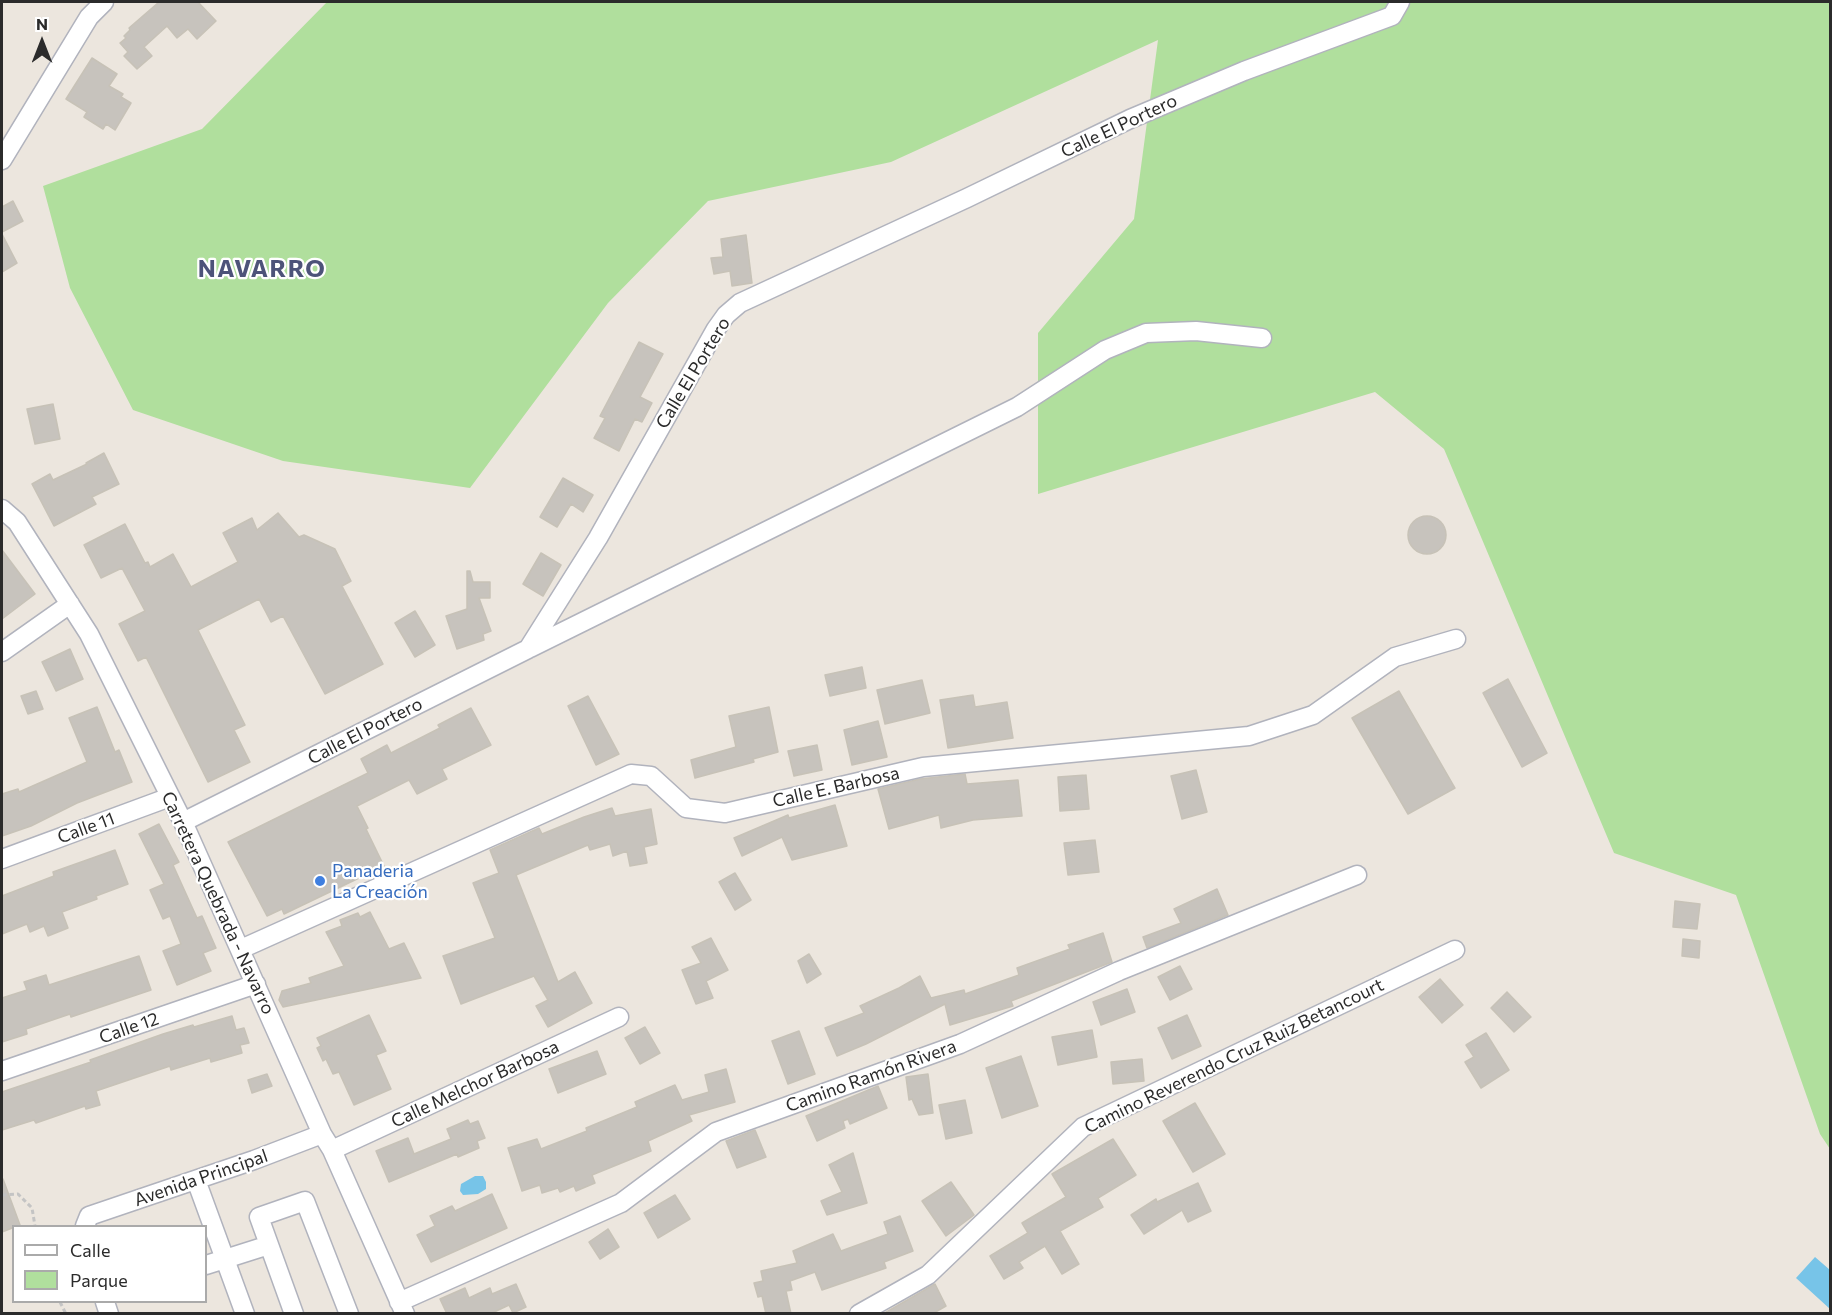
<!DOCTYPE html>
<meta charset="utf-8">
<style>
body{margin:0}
#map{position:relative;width:1832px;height:1315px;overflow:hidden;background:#ece6de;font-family:Commissioner,sans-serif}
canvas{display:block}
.frame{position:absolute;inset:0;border:3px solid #2b2b2b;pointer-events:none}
.legend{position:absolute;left:12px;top:1225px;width:195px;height:78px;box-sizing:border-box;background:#fff;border:2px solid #aaa;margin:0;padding:8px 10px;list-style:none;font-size:18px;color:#2b2b2b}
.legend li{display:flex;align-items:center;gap:12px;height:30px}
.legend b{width:30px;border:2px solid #aaa}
.north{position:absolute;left:12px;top:12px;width:60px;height:60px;-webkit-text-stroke:4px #fff;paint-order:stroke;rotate:0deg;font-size:16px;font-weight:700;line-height:24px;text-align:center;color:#2b2b2b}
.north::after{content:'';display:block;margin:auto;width:21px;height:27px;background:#2b2b2b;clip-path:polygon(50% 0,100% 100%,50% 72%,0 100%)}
</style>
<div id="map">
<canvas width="1832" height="1315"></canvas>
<div class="frame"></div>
<ul class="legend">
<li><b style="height:8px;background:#fff"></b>Calle</li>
<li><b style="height:16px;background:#b0df9d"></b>Parque</li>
</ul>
<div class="north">N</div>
</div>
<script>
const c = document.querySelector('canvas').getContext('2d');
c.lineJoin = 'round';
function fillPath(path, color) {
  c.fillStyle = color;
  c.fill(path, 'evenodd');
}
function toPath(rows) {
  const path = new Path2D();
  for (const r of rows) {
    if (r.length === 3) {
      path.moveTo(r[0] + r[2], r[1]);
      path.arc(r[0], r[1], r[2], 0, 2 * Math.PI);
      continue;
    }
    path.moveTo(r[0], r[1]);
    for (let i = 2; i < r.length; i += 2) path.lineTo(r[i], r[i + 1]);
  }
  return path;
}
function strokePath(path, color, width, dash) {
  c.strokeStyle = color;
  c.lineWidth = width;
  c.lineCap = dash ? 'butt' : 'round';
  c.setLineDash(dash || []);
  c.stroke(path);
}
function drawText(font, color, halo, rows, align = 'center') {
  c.font = font + ' Commissioner,sans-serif';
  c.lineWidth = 4.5;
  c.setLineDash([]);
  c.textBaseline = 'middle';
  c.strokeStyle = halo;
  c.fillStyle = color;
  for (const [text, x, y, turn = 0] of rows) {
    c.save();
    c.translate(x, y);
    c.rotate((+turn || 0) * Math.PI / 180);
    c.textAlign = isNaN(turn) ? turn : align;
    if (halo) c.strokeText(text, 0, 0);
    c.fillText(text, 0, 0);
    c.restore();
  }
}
fillPath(toPath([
 [327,2,1830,2,1830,1149,1820,1134,1736,895,1614,853,1444,449,1375,392,1038,494,1038,333,1134,219,1158,40,891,162,708,201,608,303,470,488,283,461,133,410,70,288,43,186,202,129]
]), '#b0df9d');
fillPath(toPath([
 [475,1176,483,1176,486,1182,486,1189,478,1194,463,1195,460,1191,461,1184],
 [1815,1257,1830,1270,1830,1309,1796,1278]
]), '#77c4e8');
const building = toPath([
 [159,2,198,2,216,21,197,39,188,29,177,38,167,26,144,47,152,56,137,69,124,56,128,52,120,43,126,38,124,36,130,30,129,28,159,2],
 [92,58,117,74,109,86,123,94,121,97,131,103,115,130,106,124,103,129,84,117,87,112,66,99,92,58],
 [13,201,23,221,2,232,2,207,13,201],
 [2,234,17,263,2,272,2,234],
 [746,235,752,283,732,286,730,271,714,274,711,258,723,257,721,239,746,235],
 [639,342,663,354,640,397,652,403,642,422,635,419,619,451,594,438,605,418,600,416,639,342],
 [53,404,60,439,35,444,27,409,53,404],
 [104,453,119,484,92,497,96,504,54,526,32,484,50,474,53,480,87,464,86,463,104,453],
 [563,478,593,495,583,512,571,504,557,527,540,517,563,478],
 [278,513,299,537,304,535,335,549,351,581,342,586,383,664,325,694,283,616,271,622,259,599,198,630,245,725,234,730,250,762,208,782,146,657,138,661,119,624,145,611,122,568,101,578,84,545,125,524,145,563,148,562,150,567,173,554,191,587,238,562,223,533,252,518,257,530,278,513],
 [1427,535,19],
 [2,550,35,594,2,619,2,550],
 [541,553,561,565,543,596,523,584,541,553],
 [467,571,470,571,473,582,490,582,490,598,479,598,491,631,483,634,484,640,457,649,446,616,467,609,467,571],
 [415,611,435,645,415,657,395,623,415,611],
 [70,649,83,679,56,691,42,662,70,649],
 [862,667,866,688,830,696,825,675,862,667],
 [1508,679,1547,753,1522,767,1483,693,1508,679],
 [922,680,930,713,885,724,877,690,922,680],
 [36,691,43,709,28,714,21,696,36,691],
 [1399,691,1455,788,1408,814,1352,718,1399,691],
 [973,695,975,707,1007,702,1013,738,948,748,940,700,973,695],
 [588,696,619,754,596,765,568,706,588,696],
 [97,707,115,752,119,750,132,782,77,803,31,826,2,836,2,794,18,789,19,792,87,762,69,718,97,707],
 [769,707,778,752,753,759,754,762,695,778,691,760,736,747,729,716,769,707],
 [471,708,491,745,442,769,447,779,417,794,409,780,357,806,368,828,366,829,384,866,284,914,282,909,267,916,228,842,368,773,361,759,387,745,391,753,440,728,438,725,471,708],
 [878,721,887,757,852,765,844,730,878,721],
 [817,745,822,770,794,776,788,751,817,745],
 [1196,770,1207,812,1182,819,1171,776,1196,770],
 [965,774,967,784,1018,780,1022,816,973,820,941,828,939,815,889,829,878,789,920,779,965,774],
 [1086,775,1089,809,1060,811,1058,777,1086,775],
 [835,805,847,846,792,860,782,837,742,856,734,838,788,815,789,818,835,805],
 [612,808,615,816,651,809,657,844,644,847,647,863,630,866,627,851,613,856,610,844,590,850,588,845,516,875,558,982,575,972,592,1003,548,1027,536,1006,548,1000,534,976,461,1004,443,956,495,938,473,883,499,873,490,850,539,828,542,834,584,817,612,808],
 [159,824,179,862,173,865,197,918,202,916,216,948,203,953,211,971,177,985,163,951,181,944,170,916,163,919,150,890,164,884,139,834,159,824],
 [1095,840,1099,872,1068,875,1064,843,1095,840],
 [115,850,128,884,96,896,97,899,62,912,68,928,48,936,44,926,30,932,27,924,2,934,2,896,54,876,53,872,115,850],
 [735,873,751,900,735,910,719,882,735,873],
 [1217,889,1228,915,1147,948,1143,937,1181,923,1174,909,1217,889],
 [1675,901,1700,904,1697,929,1673,927,1675,901],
 [370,912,389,949,404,943,421,978,283,1007,279,1000,282,991,311,983,309,978,344,966,326,932,342,926,340,920,358,913,360,917,370,912],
 [1103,933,1112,962,1011,1001,1013,1006,950,1025,945,1004,866,1044,837,1056,825,1028,864,1013,860,1006,899,988,920,976,931,998,964,990,965,994,1019,975,1017,968,1070,949,1068,945,1103,933],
 [711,938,728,970,706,981,713,998,696,1004,682,970,701,963,692,947,711,938],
 [1683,939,1700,941,1699,958,1682,956,1683,939],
 [809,954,821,974,807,983,798,961,809,954],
 [139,956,151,990,71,1017,70,1014,26,1029,27,1034,2,1042,2,998,27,990,24,982,46,975,49,985,139,956],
 [1180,966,1192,989,1170,1000,1158,977,1180,966],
 [1440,979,1463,1005,1442,1023,1419,997,1440,979],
 [1127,989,1135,1012,1101,1025,1093,1002,1127,989],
 [1507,992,1531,1017,1514,1032,1491,1008,1507,992],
 [369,1015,386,1051,376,1055,391,1089,354,1105,339,1072,333,1074,326,1059,323,1061,317,1048,321,1046,317,1038,369,1015],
 [1187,1015,1201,1046,1172,1059,1158,1028,1187,1015],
 [232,1016,236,1030,244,1028,249,1043,240,1045,242,1053,211,1062,210,1058,171,1070,170,1066,96,1091,100,1105,86,1109,85,1106,36,1123,34,1120,2,1130,2,1092,91,1062,90,1060,163,1034,193,1025,194,1027,232,1016],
 [645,1027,660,1053,640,1064,625,1038,645,1027],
 [1092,1030,1097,1057,1058,1065,1052,1037,1092,1030],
 [799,1031,815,1074,788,1084,772,1041,799,1031],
 [1486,1033,1509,1070,1481,1088,1465,1062,1474,1057,1466,1045,1486,1033],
 [597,1051,606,1074,558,1093,549,1069,597,1051],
 [1021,1056,1038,1106,1002,1118,986,1068,1021,1056],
 [1142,1059,1144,1081,1113,1084,1111,1062,1142,1059],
 [726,1069,735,1102,689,1115,692,1121,648,1141,651,1151,592,1175,595,1183,576,1191,574,1186,560,1192,558,1188,542,1193,540,1185,522,1191,508,1148,537,1139,541,1149,587,1131,586,1128,637,1107,635,1102,675,1085,682,1100,709,1092,705,1075,726,1069],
 [267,1074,272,1086,252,1093,248,1080,267,1074],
 [928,1074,933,1113,919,1115,912,1099,909,1100,906,1077,928,1074],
 [878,1086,887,1108,850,1124,848,1119,843,1121,845,1128,817,1141,806,1116,878,1086],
 [965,1100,972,1133,946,1139,939,1105,965,1100],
 [1195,1103,1225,1154,1193,1172,1163,1121,1195,1103],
 [468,1120,470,1124,478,1121,485,1138,477,1141,479,1148,458,1157,457,1154,389,1182,376,1151,408,1138,414,1154,451,1139,447,1129,468,1120],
 [755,1130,766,1157,737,1168,726,1141,755,1130],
 [1113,1139,1136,1175,1098,1198,1103,1207,1060,1231,1079,1264,1062,1274,1045,1246,1019,1262,1023,1268,1004,1279,990,1256,1028,1233,1022,1223,1066,1197,1052,1174,1113,1139],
 [853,1153,867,1203,827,1215,821,1201,842,1192,829,1165,853,1153],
 [3,1179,20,1225,2,1232,2,1180,3,1179],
 [951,1182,974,1215,946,1236,922,1201,951,1182],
 [1198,1183,1211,1211,1188,1222,1182,1210,1144,1234,1131,1215,1156,1199,1157,1202,1198,1183],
 [492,1194,507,1228,431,1262,417,1235,435,1226,430,1216,452,1206,455,1211,492,1194],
 [675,1195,690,1219,658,1238,644,1213,675,1195],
 [900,1216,913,1251,884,1262,886,1268,822,1290,815,1272,790,1281,792,1290,786,1291,791,1314,766,1314,762,1296,758,1297,754,1283,763,1281,761,1271,797,1263,793,1251,833,1234,841,1251,888,1234,884,1222,900,1216],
 [608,1229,619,1247,600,1259,589,1242,608,1229],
 [516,1284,526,1307,513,1313,509,1305,490,1314,447,1314,440,1299,465,1288,469,1298,490,1288,492,1294,516,1284],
 [935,1284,946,1306,932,1314,883,1314,935,1284]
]);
fillPath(building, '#c7c3bd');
strokePath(building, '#c7c2b7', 1.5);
const minor = toPath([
 [2,160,89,17,104,2],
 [2,509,17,522,89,634,183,822,322,1134,332,1150,405,1314],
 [530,648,1017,407,1105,350,1146,333,1196,331,1262,338],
 [2,652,70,604],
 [183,822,528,649,598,538,716,329,726,315,740,303,967,198,1130,119,1244,71,1392,16,1400,2],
 [2,859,170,797],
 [241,949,631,774,651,776,686,808,725,813,923,767,1249,736,1313,715,1395,657,1456,639],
 [2,1071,256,984],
 [332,1150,619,1017],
 [196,1180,245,1314],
 [85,1226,89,1216,254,1160,322,1134],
 [206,1265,269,1245],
 [105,1302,109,1314],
 [399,1302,621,1203,716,1132,960,1044,1119,971,1357,875],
 [294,1314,259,1217,305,1201,349,1314],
 [859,1314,928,1275,1083,1127,1455,950]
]);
strokePath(minor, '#b1b3bd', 21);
strokePath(toPath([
 [2,1195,18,1194,32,1208,35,1226],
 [60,1302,66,1314]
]), '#c4c4c4', 3, [4.5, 3]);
strokePath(minor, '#fff', 18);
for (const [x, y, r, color] of [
 [320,881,6,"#3f7fe0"]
]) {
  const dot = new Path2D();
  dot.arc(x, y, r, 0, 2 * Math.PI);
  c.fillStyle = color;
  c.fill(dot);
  strokePath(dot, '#fff', 2);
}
drawText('18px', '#2b2b2b', '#fff', [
 ["Calle El Portero",1119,126,-25],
 ["Calle El Portero",693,373,-59],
 ["Calle El Portero",365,731,-27],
 ["Calle E. Barbosa",836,787,-13],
 ["Calle 11",86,828,-20],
 ["Carretera Quebrada - Navarro",218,903,65],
 ["Calle 12",129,1028,-19],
 ["Camino Reverendo Cruz Ruiz Betancourt",1234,1056,-26],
 ["Camino Ramón Rivera",871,1076,-20],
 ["Calle Melchor Barbosa",475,1084,-25],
 ["Avenida Principal",201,1178,-19]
]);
drawText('18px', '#366cbe', '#fff', [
 ["Panaderia",332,871],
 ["La Creación",332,892]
], 'left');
c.letterSpacing = '1.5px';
drawText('bold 24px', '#4d5379', '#fff', [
 ["NAVARRO",262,269]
]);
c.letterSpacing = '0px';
</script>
